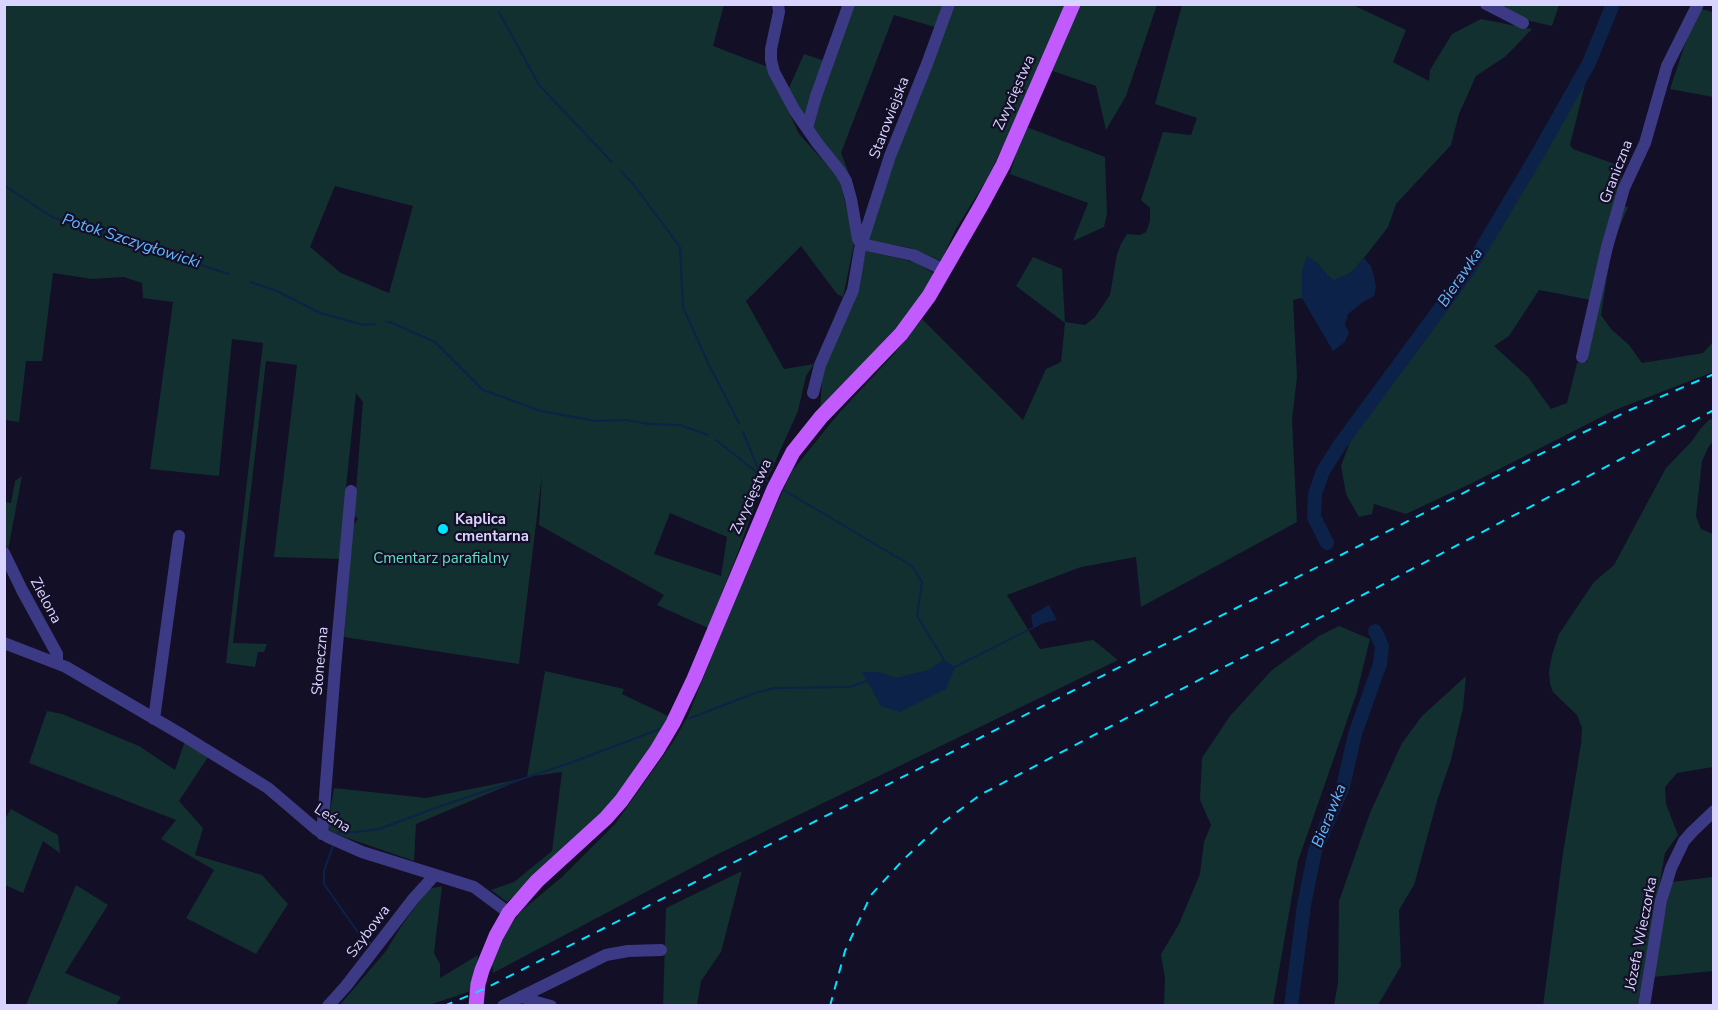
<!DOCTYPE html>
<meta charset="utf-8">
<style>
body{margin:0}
#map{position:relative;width:1718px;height:1010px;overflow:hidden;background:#130f26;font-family:"Nunito Sans",sans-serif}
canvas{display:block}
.frame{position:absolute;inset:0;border:6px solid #d9d4ff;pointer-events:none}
</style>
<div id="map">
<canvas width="1718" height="1010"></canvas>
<div class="frame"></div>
</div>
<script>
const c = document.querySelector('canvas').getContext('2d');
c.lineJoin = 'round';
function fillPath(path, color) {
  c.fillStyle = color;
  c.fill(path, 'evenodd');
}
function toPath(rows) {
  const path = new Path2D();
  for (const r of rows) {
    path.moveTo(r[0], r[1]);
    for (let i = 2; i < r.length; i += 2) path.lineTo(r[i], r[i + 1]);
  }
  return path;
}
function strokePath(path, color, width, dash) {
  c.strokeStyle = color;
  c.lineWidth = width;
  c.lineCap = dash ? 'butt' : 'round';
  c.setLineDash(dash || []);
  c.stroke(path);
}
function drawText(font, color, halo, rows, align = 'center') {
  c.font = font + ' "Nunito Sans",sans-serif';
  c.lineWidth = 4.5;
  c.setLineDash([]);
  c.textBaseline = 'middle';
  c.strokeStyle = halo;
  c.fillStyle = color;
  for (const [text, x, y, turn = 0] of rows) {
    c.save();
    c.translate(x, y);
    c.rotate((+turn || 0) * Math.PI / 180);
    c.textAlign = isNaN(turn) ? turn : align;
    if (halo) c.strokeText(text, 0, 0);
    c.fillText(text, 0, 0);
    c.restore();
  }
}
fillPath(toPath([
 [5,5,724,5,713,46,768,67,799,134,840,179,854,244,843,297,837,294,801,246,746,301,784,369,814,364,806,376,798,411,771,471,759,493,740,547,708,628,657,605,664,595,539,525,542,475,519,664,344,637,353,525,356,522,358,519,354,515,363,402,356,393,346,487,342,559,274,557,297,365,266,361,233,643,267,644,264,652,258,652,255,667,226,663,263,343,232,339,219,476,150,469,173,302,143,298,142,283,124,277,92,279,53,273,42,361,26,361,19,422,5,420],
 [335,186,413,206,389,293,341,273,310,247],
 [670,513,727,537,721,576,654,554],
 [853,5,946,5,938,28,894,15,841,153,852,181,826,151,812,132,813,112],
 [952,5,1067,5,1011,130,987,179,956,229,941,261,911,248,866,240,877,203],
 [1080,5,1157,5,1126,96,1106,130,1096,86,1050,70],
 [1182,5,1353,5,1406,30,1393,62,1429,81,1430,70,1452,34,1481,19,1532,29,1506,56,1476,76,1459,114,1451,145,1396,204,1388,227,1364,258,1352,272,1334,281,1327,275,1316,262,1302,270,1302,298,1293,300,1297,377,1292,420,1297,522,1141,607,1136,557,1081,567,1007,595,1040,649,1093,640,1118,660,712,857,493,973,492,964,500,941,520,912,562,877,615,824,673,742,688,716,745,573,792,471,839,413,894,354,922,319,1023,420,1046,369,1061,362,1065,323,1016,286,1033,257,1062,269,1065,322,1085,325,1095,317,1110,295,1117,254,1121,244,1127,234,1140,235,1146,232,1150,221,1150,208,1141,200,1163,132,1191,135,1197,118,1155,104],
 [1495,5,1559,5,1552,26,1526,20],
 [1697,8,1713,12,1713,97,1670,89],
 [804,54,825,61,805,121,789,88],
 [1588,72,1570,145,1573,149,1623,167,1616,204,1591,300,1539,290,1509,336,1494,346,1528,377,1551,409,1567,403,1577,363,1587,362,1588,348,1621,206,1628,207,1612,245,1601,315,1611,329,1629,345,1642,363,1703,353,1713,342,1713,372,1615,410,1472,483,1406,514,1374,504,1372,514,1359,517,1346,494,1341,466,1350,442,1485,254],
 [1024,126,1105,157,1107,214,1104,227,1073,241,1088,203,1010,174],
 [866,251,915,262,935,274,887,346,820,413,823,363,854,303],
 [1713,419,1713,441,1708,448,1702,461,1696,516,1701,529,1713,534,1713,767,1677,773,1665,787,1666,804,1678,835,1665,853,1638,1005,1543,1006,1563,853,1581,744,1582,728,1577,715,1553,692,1550,684,1549,671,1552,655,1559,634,1594,582,1614,565,1666,468,1692,441,1700,429,1709,420],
 [22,476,8,550,5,543,4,502,11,503,15,481],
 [1339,626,1370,639,1357,692,1298,861,1273,1005,1164,1005,1165,979,1161,954,1179,924,1200,874,1204,842,1211,825,1200,800,1202,758,1230,716,1272,670,1319,636],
 [545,671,624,689,622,694,668,716,652,745,613,804,507,902,491,890,514,882,552,851,562,772,527,777],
 [1466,676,1463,708,1451,760,1437,801,1414,885,1399,910,1401,966,1378,1005,1334,1005,1338,983,1339,901,1370,813,1402,743,1422,716],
 [47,711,62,714,139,746,175,770,187,735,212,751,179,801,203,828,195,855,262,875,288,904,256,954,186,918,214,870,161,839,176,820,29,763],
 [525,778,416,824,414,861,333,833,327,829,334,788,426,798],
 [11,809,58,835,60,853,43,841,23,893,5,885,5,819],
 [742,871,721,952,701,981,697,1005,663,1006,666,908],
 [1713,877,1713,971,1653,977,1661,929,1672,882],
 [76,885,108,905,65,973,121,997,116,1005,26,1005],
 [442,886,434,953,440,964,440,978,478,955,474,990,429,1005,339,1006,386,951,400,928,428,889]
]), '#12302f');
fillPath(toPath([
 [1307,256,1316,262,1327,275,1334,280,1352,272,1364,258,1371,266,1374,277,1376,287,1374,296,1363,302,1348,314,1345,325,1349,333,1345,342,1333,351,1302,298,1302,270],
 [1049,605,1057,620,1044,623,955,668,946,689,900,712,881,706,862,672,879,672,896,678,928,670,944,660,954,666,1033,627,1031,615]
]), '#0c2248');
strokePath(toPath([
 [499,12,539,85,612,162],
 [621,171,634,185,680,247,683,307,707,361,739,423],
 [4,185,52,217,229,274],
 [251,282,277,291,320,313,364,325,375,324],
 [386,322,390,322,435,342,483,390,541,411,596,421,625,420,650,424,680,425,708,435],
 [743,432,759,471],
 [716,440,770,483],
 [782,489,912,566,922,582,917,616,944,660],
 [688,719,755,693,774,688,850,687,867,681],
 [338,834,339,832,356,832,379,829,438,807,573,762,660,729],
 [333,846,324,871,324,884,357,931,371,944]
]), '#0c2248', 2);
strokePath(toPath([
 [1327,543,1314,517,1315,494,1323,471,1341,443,1470,268,1537,155,1589,63,1613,4],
 [1291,1006,1304,905,1315,851,1343,787,1355,734,1380,664,1382,646,1375,631]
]), '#0c2248', 14);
strokePath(toPath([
 [778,4,779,12,771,49,771,60,774,72,795,111,818,144,839,170,846,181,851,199,858,239,861,244],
 [1486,4,1523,23],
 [807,128,816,96,849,4],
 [861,244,913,255,944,270],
 [1582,357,1607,247,1624,188,1645,143,1667,66,1698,4],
 [813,393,820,365,853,290,860,249,890,156,927,64,949,4],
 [4,553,22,590,57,654,57,662],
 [4,643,66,667,184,736,268,788,316,829,328,837,362,852,474,887,509,913],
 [154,719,179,536],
 [322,834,335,668,351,491],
 [522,996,529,1000,551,1006],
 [328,1006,346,986,414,898,434,876],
 [503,1006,606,955,628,951,661,950],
 [1644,1006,1661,901,1671,868,1684,841,1693,831,1714,811]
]), '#3d3a85', 12);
strokePath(toPath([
 [476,1006,478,984,482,970,496,936,509,913,537,881,606,818,621,801,657,750,673,723,694,679,774,489,793,452,821,417,901,334,929,296,982,204,1003,165,1073,4]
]), '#c25bff', 15);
strokePath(toPath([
 [444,1006,484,989,1574,437,1630,410,1714,374],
 [830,1006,845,951,871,895,903,860,941,824,980,795,1218,670,1285,636,1714,410]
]), '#00e5ff', 2, [9, 8]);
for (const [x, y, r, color] of [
 [443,529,6,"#00e5ff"]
]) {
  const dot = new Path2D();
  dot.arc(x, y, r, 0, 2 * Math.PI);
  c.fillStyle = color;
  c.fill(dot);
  strokePath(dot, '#130f26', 2);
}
drawText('15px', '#d9d4ff', '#130f26', [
 ["Zwycięstwa",1015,93,-66],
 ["Starowiejska",890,118,-69],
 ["Graniczna",1617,172,-69],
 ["Zwycięstwa",752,497,-66],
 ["Zielona",45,601,62],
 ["Słoneczna",321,661,-85],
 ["Leśna",332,819,33],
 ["Szybowa",369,932,-53],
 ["Józefa Wieczorka",1642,934,-79]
]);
drawText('bold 15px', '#d9d4ff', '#130f26', [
 ["Kaplica",455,520],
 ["cmentarna",455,537]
], 'left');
drawText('15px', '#5fe0c0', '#130f26', [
 ["Cmentarz parafialny",441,559]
]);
drawText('italic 16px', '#62b6ff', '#130f26', [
 ["Potok Szczygłowicki",131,242,18],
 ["Bierawka",1461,278,-56],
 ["Bierawka",1330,816,-68]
]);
</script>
